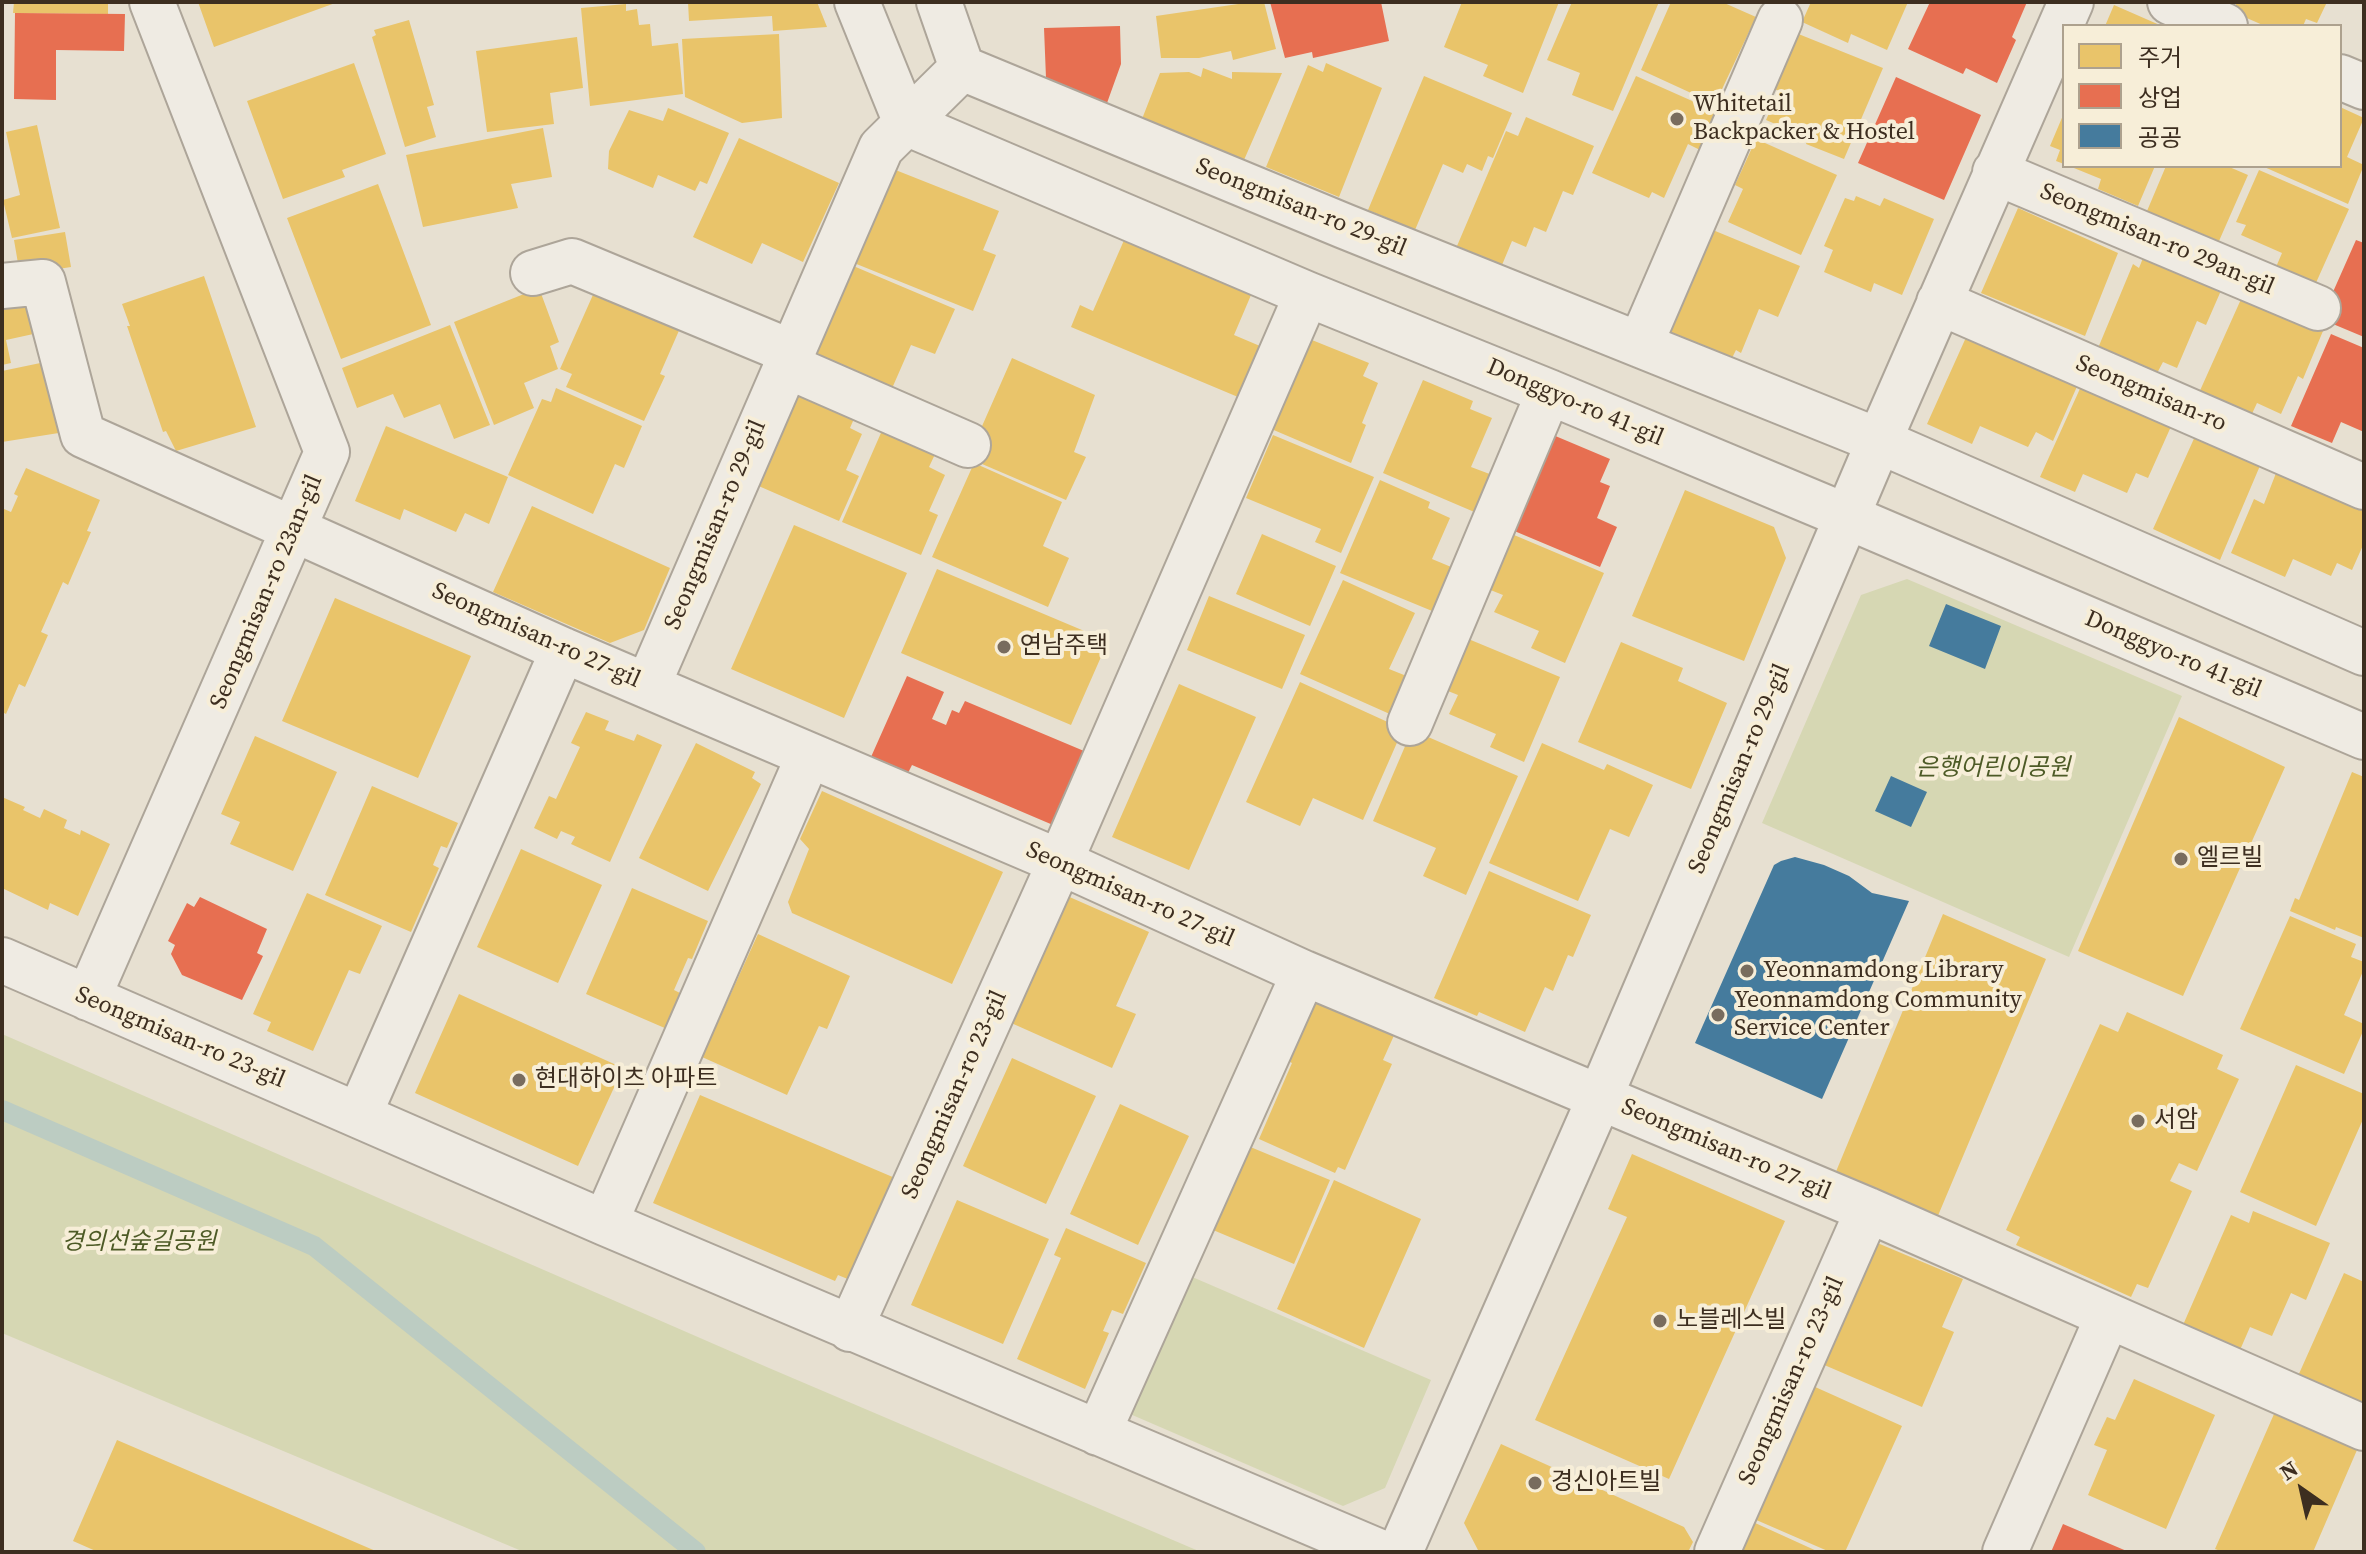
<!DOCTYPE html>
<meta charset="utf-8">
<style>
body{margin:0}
#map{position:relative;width:2366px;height:1554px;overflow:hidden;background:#e7e0d1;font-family:"Source Serif 4","Noto Sans KR",serif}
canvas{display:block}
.frame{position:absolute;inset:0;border:4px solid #3d2e20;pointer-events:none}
.legend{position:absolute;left:2062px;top:24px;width:280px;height:144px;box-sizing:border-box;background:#f7eed8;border:2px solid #ada18e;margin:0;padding:10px 14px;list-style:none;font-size:24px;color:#3d2e20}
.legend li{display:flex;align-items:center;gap:16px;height:40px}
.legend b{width:40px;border:2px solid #ada18e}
.north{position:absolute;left:2262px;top:1450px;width:80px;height:80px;-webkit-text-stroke:6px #f7eed8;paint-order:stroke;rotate:326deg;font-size:22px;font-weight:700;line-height:32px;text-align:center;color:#3d2e20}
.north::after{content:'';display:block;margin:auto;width:28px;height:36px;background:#3d2e20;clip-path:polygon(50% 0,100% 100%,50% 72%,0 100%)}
</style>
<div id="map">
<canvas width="2366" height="1554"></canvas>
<div class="frame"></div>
<ul class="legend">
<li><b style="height:22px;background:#e9c46a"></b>주거</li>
<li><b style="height:22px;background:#e76f51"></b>상업</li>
<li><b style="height:22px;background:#457b9d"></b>공공</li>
</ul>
<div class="north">N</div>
</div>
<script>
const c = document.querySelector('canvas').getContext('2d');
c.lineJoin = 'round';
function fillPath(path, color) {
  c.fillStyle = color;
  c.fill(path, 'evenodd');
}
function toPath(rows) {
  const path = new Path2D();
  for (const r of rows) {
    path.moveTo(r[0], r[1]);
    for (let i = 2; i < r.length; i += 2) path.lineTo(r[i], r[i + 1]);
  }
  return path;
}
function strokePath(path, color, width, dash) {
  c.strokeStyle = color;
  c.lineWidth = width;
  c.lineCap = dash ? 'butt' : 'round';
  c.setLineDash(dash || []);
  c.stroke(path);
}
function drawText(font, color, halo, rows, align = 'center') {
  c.font = font + ' "Source Serif 4","Noto Sans KR",serif';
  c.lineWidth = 8;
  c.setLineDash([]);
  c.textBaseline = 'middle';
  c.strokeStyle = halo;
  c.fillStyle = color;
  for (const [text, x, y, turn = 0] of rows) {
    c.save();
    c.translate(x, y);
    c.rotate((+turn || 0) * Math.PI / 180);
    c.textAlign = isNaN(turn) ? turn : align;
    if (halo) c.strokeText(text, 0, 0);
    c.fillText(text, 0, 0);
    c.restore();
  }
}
fillPath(toPath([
 [1907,579,2182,696,2069,957,1762,823,1861,595],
 [2,1034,769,1368,1201,1552,524,1552,2,1333],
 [1190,1276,1431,1380,1385,1488,1343,1506,1130,1414]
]), '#d6d7b3');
fillPath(toPath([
 [14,2,108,2,108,14,13,13],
 [198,2,338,2,214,47],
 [688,2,817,2,827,27,773,31,772,16,689,21],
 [1252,2,1264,2,1276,49,1233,60,1231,51,1199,58,1161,58,1156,16],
 [1462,2,1559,2,1523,93,1483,76,1488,65,1444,47],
 [1572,2,1659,2,1613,111,1572,95,1580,73,1547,60],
 [1671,2,1722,2,1756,17,1715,104,1641,70],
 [1811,2,1908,2,1887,50,1851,34,1848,43,1802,22],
 [2237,2,2327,2,2317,23,2306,19,2303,26,2265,26,2233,12],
 [626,4,626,11,637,9,639,25,650,24,652,46,678,43,683,94,590,106,581,8],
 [2114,5,2162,26,2105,26],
 [409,20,434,105,427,107,436,137,405,147,372,37,376,35,374,30],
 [1796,33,1883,68,1844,159,1806,144,1808,138,1766,120,1779,91,1772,88],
 [779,34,782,118,742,123,685,97,682,39],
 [577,37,583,88,550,93,554,124,487,132,476,51],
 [354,63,386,154,342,170,345,177,283,199,247,101],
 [1326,63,1382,88,1339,197,1266,167,1308,65,1323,72],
 [1203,68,1232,79,1232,72,1282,73,1244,160,1142,119,1160,73,1189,72,1201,77],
 [1424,76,1512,113,1493,158,1488,156,1482,171,1467,164,1463,173,1443,164,1415,230,1368,210],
 [1636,76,1717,112,1700,150,1688,144,1664,198,1652,192,1649,198,1592,173],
 [2340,107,2364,118,2347,157,2364,165,2348,204,2262,166,2340,166],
 [668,108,729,133,707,184,700,181,695,191,658,175,653,188,608,169,609,151,629,110,663,121],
 [2064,113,2064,164,2056,161,2060,150,2050,146],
 [1526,117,1594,146,1573,195,1563,191,1546,232,1534,227,1526,247,1512,241,1502,265,1457,246,1506,131,1518,136],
 [37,125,60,228,12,238,3,200,20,195,6,132],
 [543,128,552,177,511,184,518,208,423,227,406,155],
 [739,138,839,183,803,262,762,243,752,264,693,237],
 [1756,139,1837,175,1801,255,1728,222,1743,189,1735,185],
 [2069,166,2155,166,2138,206,2098,189,2101,179],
 [2166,166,2227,166,2248,175,2219,241,2147,211],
 [893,169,999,211,983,250,996,255,973,311,854,263],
 [2259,170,2349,209,2315,285,2276,267,2282,253,2241,235,2246,225,2236,222],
 [378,184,431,325,341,359,287,218],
 [1856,196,1880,206,1884,198,1934,219,1902,295,1874,283,1871,292,1824,272,1833,250,1824,246,1845,198,1854,201],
 [2018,208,2118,253,2085,336,1981,293],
 [1708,228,1800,266,1778,317,1759,309,1741,353,1736,350,1732,358,1665,331],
 [65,232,71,267,20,275,14,240],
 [1125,238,1257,281,1234,335,1260,346,1238,397,1071,327,1080,305,1093,311],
 [2145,253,2223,286,2206,325,2197,321,2177,368,2163,362,2155,377,2096,353,2133,264,2139,268],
 [851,265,955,309,935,354,911,345,890,393,811,360],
 [204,276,256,427,176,451,166,431,163,432,127,326,130,326,122,304],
 [539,288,559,342,550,346,558,369,524,383,534,408,494,425,454,322],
 [596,288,681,326,660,374,665,376,644,421,566,387,572,374,560,369],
 [40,296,47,331,6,340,11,363,2,365,2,301],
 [2242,297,2323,331,2303,379,2298,376,2281,414,2257,403,2250,418,2198,395],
 [450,325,490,425,454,439,440,404,404,418,393,394,357,408,342,368],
 [1968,333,2079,382,2053,441,2036,432,2028,447,1980,426,1972,444,1927,424],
 [1307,338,1369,363,1363,376,1378,383,1362,423,1366,425,1351,463,1269,428],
 [1012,358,1095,395,1074,452,1086,457,1066,500,968,458],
 [50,361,65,432,2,442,2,371],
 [1423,380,1473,401,1470,409,1492,418,1471,467,1495,476,1479,514,1383,473],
 [2083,382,2173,422,2148,478,2136,473,2127,493,2083,474,2075,492,2040,477],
 [797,387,856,414,850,428,862,434,846,470,859,476,839,521,754,484],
 [556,388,642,426,624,468,615,464,593,514,508,475,542,399,551,402],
 [386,426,508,477,489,524,465,513,456,532,404,509,400,520,355,501],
 [884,426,937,450,929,467,945,475,929,511,938,515,921,555,842,522],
 [2197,432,2262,461,2220,560,2153,529],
 [1273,435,1374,477,1341,553,1315,542,1321,529,1246,498],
 [974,463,1062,502,1043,546,1069,558,1048,607,932,557],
 [26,468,100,500,87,531,91,532,68,585,63,582,41,632,48,635,25,687,19,684,6,714,2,712,2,514,4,509,11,512,18,496,14,494],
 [2278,468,2364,505,2364,543,2352,570,2337,563,2331,576,2293,559,2285,577,2231,553,2254,499,2264,504],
 [1380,480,1430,502,1428,508,1450,518,1432,559,1456,569,1437,613,1340,573],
 [1685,490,1774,527,1786,558,1744,661,1632,616],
 [532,506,670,568,644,630,610,643,493,592],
 [794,525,907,573,844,718,731,669],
 [1507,532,1604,573,1565,663,1531,648,1539,631,1494,612,1503,595,1483,587],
 [1262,534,1336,566,1310,626,1236,594],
 [937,569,1108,641,1071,725,901,653],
 [1343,580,1415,613,1389,669,1409,677,1392,715,1300,674],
 [1209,596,1305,635,1282,689,1187,650],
 [335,598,471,656,418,778,282,721],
 [1466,638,1560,677,1524,762,1490,747,1496,734,1449,714,1458,695,1443,689],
 [1621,642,1683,668,1678,681,1727,703,1691,789,1578,742],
 [1300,682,1403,729,1363,820,1313,798,1300,826,1246,802],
 [1179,684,1256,717,1189,870,1112,837],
 [586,712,609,721,605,730,634,741,637,734,662,745,610,862,571,844,575,837,561,831,557,839,534,828,549,796,556,799,580,747,571,743],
 [2179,717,2285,767,2183,996,2078,951],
 [1412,730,1518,776,1466,895,1423,876,1436,848,1373,821],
 [255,736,337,772,293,871,230,844,240,822,221,814],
 [696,743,755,772,752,778,761,784,708,891,639,858],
 [1542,743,1604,770,1607,764,1653,785,1629,837,1610,829,1578,901,1489,863],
 [2352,772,2364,777,2364,938,2336,927,2335,930,2290,911,2295,898,2299,900],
 [372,786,458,823,447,848,441,846,433,865,439,868,411,932,325,895],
 [822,791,1003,872,952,984,792,913,788,902,809,849,800,839],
 [2,797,25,807,23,810,40,818,44,809,67,820,64,828,80,835,81,830,110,844,78,916,50,903,48,910,2,888],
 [521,849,602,885,558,983,477,947],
 [1489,871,1591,915,1573,957,1568,955,1553,991,1545,987,1525,1032,1479,1012,1477,1016,1434,998],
 [632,888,708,921,692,959,688,958,674,990,682,994,667,1029,586,994],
 [307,893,382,926,360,974,349,970,313,1051,267,1031,271,1022,253,1014],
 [1065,895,1149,932,1116,1006,1136,1014,1112,1068,1009,1022],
 [1943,914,2046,959,1937,1218,1835,1174],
 [2290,916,2356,944,2351,957,2364,962,2364,969,2344,1015,2364,1024,2364,1029,2344,1074,2240,1029],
 [758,934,850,976,827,1029,819,1026,787,1095,702,1057],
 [459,994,623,1068,578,1166,415,1093],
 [1319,996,1396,1031,1383,1060,1392,1064,1345,1170,1338,1167,1335,1173,1259,1139,1292,1063,1286,1060,1300,1026,1305,1027],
 [2127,1012,2223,1055,2217,1069,2239,1079,2197,1171,2179,1163,2170,1181,2192,1191,2148,1288,2137,1284,2131,1297,2016,1245,2020,1237,2006,1230,2100,1024,2118,1032],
 [1012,1058,1096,1096,1046,1204,963,1166],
 [2296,1065,2364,1094,2364,1117,2316,1226,2240,1192],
 [700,1095,895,1178,850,1280,838,1275,835,1281,653,1203],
 [1120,1104,1189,1136,1138,1245,1070,1214],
 [1248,1146,1330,1180,1294,1264,1213,1230],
 [1632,1154,1785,1221,1669,1479,1535,1420,1627,1217,1608,1209],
 [1334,1180,1421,1219,1364,1348,1277,1309],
 [957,1200,1049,1239,1003,1344,911,1305],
 [2253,1211,2330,1243,2306,1300,2291,1293,2272,1336,2250,1327,2240,1350,2183,1325,2231,1215,2249,1223],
 [1066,1228,1146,1263,1123,1314,1112,1310,1103,1331,1109,1333,1085,1389,1017,1359,1061,1258,1054,1255],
 [1875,1242,1963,1279,1942,1327,1954,1332,1922,1407,1822,1364],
 [2344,1273,2364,1282,2364,1405,2298,1376],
 [2134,1379,2215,1415,2166,1529,2088,1495,2107,1450,2094,1445,2107,1417,2115,1420],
 [1813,1386,1902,1426,1845,1552,1830,1552,1754,1519],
 [2274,1414,2357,1450,2313,1552,2223,1552,2215,1549],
 [117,1440,378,1552,98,1552,73,1541],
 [1501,1444,1684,1527,1693,1542,1688,1552,1479,1552,1464,1523],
 [1753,1522,1819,1552,1740,1552]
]), '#e9c46a');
fillPath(toPath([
 [1270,2,1381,2,1389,41,1313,58,1312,52,1285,58],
 [1930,2,2027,2,2012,37,2016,40,1997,83,1966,68,1963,74,1908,49],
 [15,13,125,14,124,51,56,50,56,100,14,99],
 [1120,26,1121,64,1107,103,1046,78,1044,28],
 [1896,77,1981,115,1944,200,1858,163],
 [2356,240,2364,243,2364,337,2321,319],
 [2331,334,2364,348,2364,432,2341,422,2332,443,2291,426],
 [1553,435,1610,459,1600,482,1610,486,1597,518,1617,527,1600,567,1512,530],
 [907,676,944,692,932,719,946,725,952,710,959,713,965,701,1084,751,1053,825,912,765,908,773,871,757],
 [200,897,267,929,257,953,263,956,242,1000,182,975,171,954,175,945,168,941,187,903,194,907],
 [2063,1524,2129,1552,2051,1552]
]), '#e76f51');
fillPath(toPath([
 [1946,604,2001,626,1985,669,1929,646],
 [1891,776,1927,792,1911,827,1875,811],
 [1795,857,1824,865,1849,876,1872,893,1909,901,1822,1099,1695,1043,1774,865,1781,861]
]), '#457b9d');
strokePath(toPath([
 [2,1110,314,1246,696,1552]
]), '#bcccc2', 20);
const minor = toPath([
 [857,2,906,123,1307,294,1549,392,1848,517,2364,737],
 [939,2,962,68,1344,226,1879,441,2364,653],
 [2170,2,2225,26],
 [2340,77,2364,87],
 [1995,172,2318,308],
 [533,273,572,261,791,352],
 [2,286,43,282,83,435,563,650,1060,862,1304,973,1868,1210,2364,1428],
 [1939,302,2364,487],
 [1640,345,1780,20],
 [785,365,968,445],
 [648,685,881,148,962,68],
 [1410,723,1549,392],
 [2,960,605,1223,1380,1552],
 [88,998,327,452,152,2],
 [359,1115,563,650],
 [605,1223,809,755],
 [850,1329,1060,862,1307,294],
 [1098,1433,1304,973],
 [1400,1552,1600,1097,1879,441,2071,2],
 [1717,1552,1868,1210],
 [2005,1552,2108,1316]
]);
strokePath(minor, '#ada599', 48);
strokePath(minor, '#efebe3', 44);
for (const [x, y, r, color] of [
 [1677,119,8,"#786c5e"],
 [1004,647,8,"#786c5e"],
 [2181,859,8,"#786c5e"],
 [1747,971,8,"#786c5e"],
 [1718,1015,8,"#786c5e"],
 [519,1080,8,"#786c5e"],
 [2138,1121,8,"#786c5e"],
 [1660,1321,8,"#786c5e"],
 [1535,1483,8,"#786c5e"]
]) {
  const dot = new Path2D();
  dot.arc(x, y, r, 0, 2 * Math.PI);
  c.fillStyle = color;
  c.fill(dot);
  strokePath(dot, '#f7eed8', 3);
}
drawText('24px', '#3d2e20', '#f7eed8', [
 ["Whitetail",1693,105],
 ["Backpacker & Hostel",1693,133],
 ["연남주택",1020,647],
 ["엘르빌",2197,859],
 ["Yeonnamdong Library",1763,971],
 ["Yeonnamdong Community",1734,1001],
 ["Service Center",1734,1029],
 ["현대하이츠 아파트",535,1080],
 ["서암",2154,1121],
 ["노블레스빌",1676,1321],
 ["경신아트빌",1551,1483]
], 'left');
drawText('24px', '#3d2e20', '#f7eed8', [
 ["Seongmisan-ro 29-gil",1301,208,22],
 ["Seongmisan-ro 29an-gil",2157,240,23],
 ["Seongmisan-ro",2151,394,23],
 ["Donggyo-ro 41-gil",1575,403,23],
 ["Seongmisan-ro 29-gil",716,525,-67],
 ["Seongmisan-ro 23an-gil",267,592,-67],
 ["Seongmisan-ro 27-gil",536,636,24],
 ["Donggyo-ro 41-gil",2173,655,23],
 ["Seongmisan-ro 29-gil",1740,769,-67],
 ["Seongmisan-ro 27-gil",1130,895,24],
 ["Seongmisan-ro 23-gil",180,1038,23],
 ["Seongmisan-ro 23-gil",955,1095,-66],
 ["Seongmisan-ro 27-gil",1726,1150,23],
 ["Seongmisan-ro 23-gil",1792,1381,-66]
]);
drawText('italic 24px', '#4d5a26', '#f7eed8', [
 ["은행어린이공원",1993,769],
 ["경의선숲길공원",139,1243]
]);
</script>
